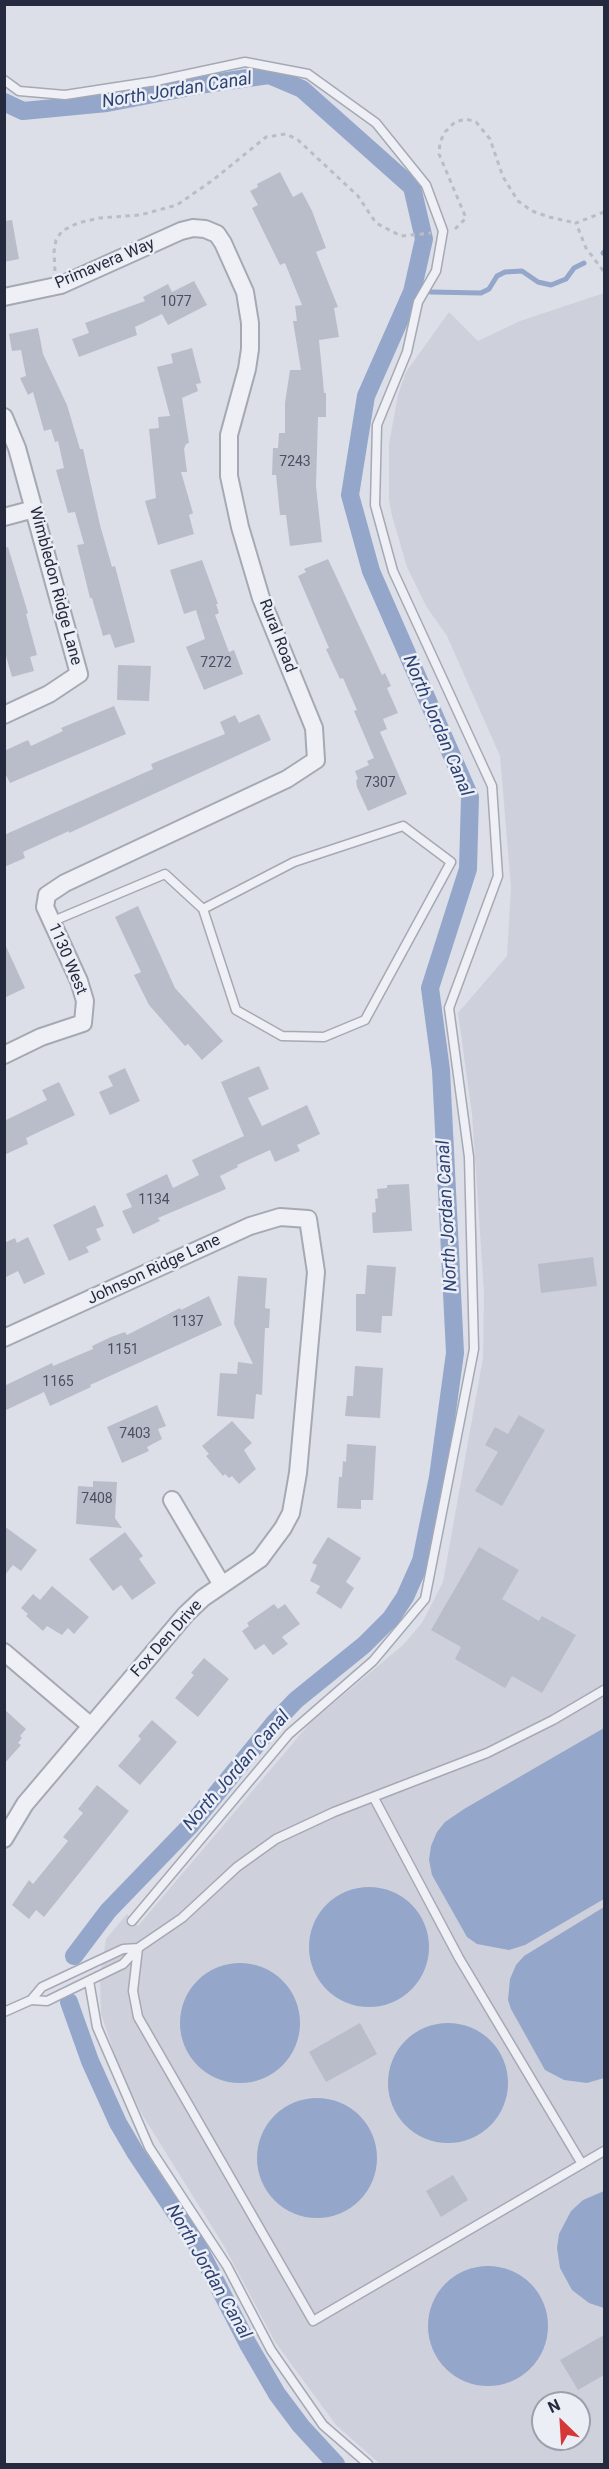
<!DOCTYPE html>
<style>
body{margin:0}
#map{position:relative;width:609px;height:2469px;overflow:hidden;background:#dcdfe7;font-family:Roboto,sans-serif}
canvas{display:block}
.frame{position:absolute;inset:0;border:6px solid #252a3e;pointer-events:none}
.north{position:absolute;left:531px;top:2391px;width:60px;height:60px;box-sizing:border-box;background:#ebeef5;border:2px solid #9ca0ac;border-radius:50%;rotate:335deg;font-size:16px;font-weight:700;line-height:24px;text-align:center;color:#252a3e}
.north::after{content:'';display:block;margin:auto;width:21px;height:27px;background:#d63837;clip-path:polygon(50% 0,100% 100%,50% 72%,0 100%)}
</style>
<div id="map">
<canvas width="609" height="2469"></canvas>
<div class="frame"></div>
<div class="north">N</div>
</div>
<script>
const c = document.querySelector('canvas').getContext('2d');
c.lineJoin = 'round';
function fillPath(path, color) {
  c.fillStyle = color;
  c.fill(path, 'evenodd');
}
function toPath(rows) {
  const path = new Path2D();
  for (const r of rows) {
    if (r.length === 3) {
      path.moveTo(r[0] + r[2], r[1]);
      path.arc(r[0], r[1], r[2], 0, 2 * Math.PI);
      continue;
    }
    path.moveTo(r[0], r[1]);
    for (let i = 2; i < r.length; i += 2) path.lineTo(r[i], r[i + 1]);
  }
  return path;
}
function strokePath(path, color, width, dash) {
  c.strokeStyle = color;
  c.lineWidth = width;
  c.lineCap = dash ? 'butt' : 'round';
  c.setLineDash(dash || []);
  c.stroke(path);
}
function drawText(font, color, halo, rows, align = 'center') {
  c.font = font + ' Roboto,sans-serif';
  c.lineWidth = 5;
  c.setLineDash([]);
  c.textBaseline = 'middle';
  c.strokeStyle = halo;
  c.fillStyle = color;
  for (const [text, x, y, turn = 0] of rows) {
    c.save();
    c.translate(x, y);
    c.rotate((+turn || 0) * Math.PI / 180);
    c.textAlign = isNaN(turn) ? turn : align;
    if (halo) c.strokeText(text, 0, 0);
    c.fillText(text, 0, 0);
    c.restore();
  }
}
fillPath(toPath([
 [604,293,604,2464,380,2464,336,2425,275,2342,224,2246,143,2116,121,2073,101,2014,100,1976,106,1939,127,1914,138,1926,310,1723,403,1645,422,1623,443,1582,483,1358,484,1292,472,1114,458,1013,507,956,511,887,500,756,447,636,426,606,407,567,392,516,389,500,389,444,398,395,406,372,449,312,478,341,520,321],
 [543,2403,579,2403,579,2439,543,2439]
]), '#ced1dc');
fillPath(toPath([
 [604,1728,604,1899,525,1945,509,1950,477,1944,467,1937,432,1875,429,1860,431,1846,437,1832,445,1822,464,1809],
 [369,1947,60],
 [604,1907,604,2078,587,2083,564,2080,545,2070,511,2009,508,2000,510,1979,516,1965,524,1956],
 [240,2023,60],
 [448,2083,60],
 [317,2158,60],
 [604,2191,604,2308,589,2303,572,2290,560,2268,557,2248,559,2234,571,2211,583,2200],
 [488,2326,60]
]), '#94a6ca');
strokePath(toPath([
 [603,253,604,252],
 [431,292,481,293,489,289,497,276,505,272,522,271,538,282,551,285,566,279,574,268,584,263]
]), '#94a6ca', 5);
strokePath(toPath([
 [4,102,23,111,107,103,206,84,269,75,302,89,412,187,424,239,412,292,366,396,350,495,371,571,470,797,468,869,430,988,441,1070,455,1353,438,1477,421,1561,405,1597,391,1618,364,1645,296,1700,275,1722,190,1826,108,1911,74,1956],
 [69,2002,90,2061,118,2123,135,2152,197,2245,248,2344,277,2394,301,2426,336,2464]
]), '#94a6ca', 18);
fillPath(toPath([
 [280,172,293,197,302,192,312,211,326,248,316,252,338,307,334,308,339,337,319,340,323,381,324,393,326,393,326,417,318,417,316,486,322,542,290,546,286,515,280,515,276,475,272,475,273,448,278,448,279,433,285,433,285,403,290,370,301,370,293,321,297,321,295,306,302,305,285,263,280,265,252,208,258,205,250,191,258,187,257,184],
 [12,220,19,259,4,262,4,221],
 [194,281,207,305,168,325,162,314,135,327,137,335,79,357,72,339,89,333,85,323,145,301,143,297,168,284,172,292],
 [38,328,43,354,67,405,80,449,83,449,100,525,112,567,115,566,135,642,115,648,110,634,103,636,92,598,90,598,77,545,84,544,75,512,68,513,56,470,64,468,58,441,55,442,51,429,44,431,33,392,28,395,20,378,26,376,21,350,12,351,9,334],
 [192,348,201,383,196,384,198,391,182,398,189,443,186,444,184,449,187,472,181,472,193,513,189,515,194,534,158,545,145,501,156,498,149,429,159,428,158,417,170,416,157,367,173,363,171,354],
 [8,547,28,613,26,614,37,655,30,657,34,671,12,677,4,649,4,548],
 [328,559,382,675,385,673,391,686,387,688,398,713,383,719,387,729,380,732,407,794,368,811,357,787,356,780,358,779,355,771,369,765,367,761,374,758,354,711,357,710,343,678,340,679,326,649,329,648,298,576,306,572,304,569],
 [202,560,218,604,216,604,219,613,215,615,229,652,234,650,243,674,204,690,186,647,205,639,196,610,184,614,170,570],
 [118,665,151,666,149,701,117,700],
 [114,706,126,734,10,783,4,771,4,751,28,740,31,746,63,731,61,728],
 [259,714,271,740,69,833,69,831,23,852,25,858,4,867,4,835,153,769,151,764,225,734,220,722,235,715,239,723],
 [138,906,175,988,223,1041,202,1060,188,1044,185,1046,149,1005,134,975,141,972,115,917],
 [4,942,25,988,4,998],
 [259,1066,269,1089,248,1098,262,1126,307,1105,320,1134,297,1145,300,1151,275,1162,270,1150,237,1165,238,1167,220,1176,226,1189,158,1218,160,1221,133,1234,122,1211,132,1207,126,1194,167,1174,173,1188,199,1175,192,1160,244,1136,221,1082],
 [125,1068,140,1101,110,1115,99,1092,113,1086,108,1076],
 [59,1082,75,1115,26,1138,28,1144,4,1155,4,1121,47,1100,42,1090],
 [409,1184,412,1231,373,1233,372,1213,376,1212,375,1199,378,1198,377,1189,387,1188,387,1185],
 [95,1205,104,1226,96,1229,101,1240,86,1247,89,1252,69,1261,53,1225],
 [28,1237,45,1274,24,1284,18,1271,4,1278,4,1243,15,1238,17,1243],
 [593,1257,597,1286,541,1293,538,1264],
 [367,1265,396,1267,392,1316,382,1316,381,1333,356,1331,356,1294,365,1294],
 [238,1276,267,1278,265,1308,270,1309,269,1328,265,1328,262,1395,256,1394,254,1419,217,1416,220,1373,237,1374,238,1362,253,1364,234,1324],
 [209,1296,222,1325,90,1385,91,1387,50,1406,44,1392,4,1411,4,1386,52,1363,53,1366,93,1349,92,1346,111,1337,125,1332,127,1335,180,1308,181,1310],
 [355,1366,383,1368,380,1418,345,1416,347,1396,353,1396],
 [157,1405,166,1426,158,1429,162,1439,147,1447,149,1451,122,1463,107,1427],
 [519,1415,545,1430,502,1506,475,1491,498,1452,485,1445,495,1427,508,1434],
 [232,1421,252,1443,244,1450,256,1469,239,1484,232,1476,229,1478,225,1474,223,1476,206,1456,209,1454,202,1446],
 [347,1444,376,1446,373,1500,361,1500,361,1509,337,1508,339,1477,342,1477,343,1461,346,1462],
 [93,1481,117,1482,115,1518,122,1528,76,1524,78,1486,93,1487],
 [4,1526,37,1550,21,1571,13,1565,4,1576],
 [125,1532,143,1556,139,1559,156,1583,132,1600,121,1585,113,1591,89,1559],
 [328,1537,361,1558,346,1582,354,1588,341,1609,316,1593,320,1586,310,1581,317,1565,312,1563],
 [479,1547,519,1570,502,1599,539,1621,542,1616,576,1635,542,1693,512,1676,505,1688,455,1659,461,1647,431,1630],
 [52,1586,89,1617,74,1634,68,1628,62,1635,47,1626,43,1631,26,1616,28,1614,21,1608,33,1594,40,1600],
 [274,1604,278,1609,285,1604,300,1624,282,1637,288,1644,273,1655,264,1644,255,1650,242,1631,249,1626,247,1623],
 [204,1658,229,1679,198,1717,175,1698,194,1675,191,1673],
 [4,1709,26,1729,20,1736,22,1738,18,1743,21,1745,4,1764],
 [152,1720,177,1742,140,1785,118,1766,141,1739,138,1736],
 [97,1785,129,1811,44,1917,36,1910,29,1919,12,1905,29,1880,33,1884,68,1841,63,1837,83,1813,78,1809],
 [360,2023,377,2054,326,2082,309,2052],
 [453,2175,468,2200,441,2217,426,2191],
 [604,2335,604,2375,578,2390,560,2360]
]), '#b9bdca');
const service = toPath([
 [4,80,19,91,65,95,156,81,245,62,308,74,376,123,426,185,443,231,436,271,418,302,407,352,377,425,375,505,393,571,492,786,498,876,449,1008,469,1157,474,1349,425,1599,373,1661,289,1734,132,1921],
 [51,922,165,874,203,909,236,1010,282,1036,324,1037,365,1020,451,862,403,826,294,862,203,909],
 [374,1798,459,1958,582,2164],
 [138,1948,133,1991,138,2017,313,2321,604,2151],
 [89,1981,97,2027,149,2147,227,2266,271,2350,323,2425,368,2464],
 [31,2000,47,2001,123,1964,138,1948,182,1918,237,1867,276,1839,334,1812,487,1753,553,1720,604,1690],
 [4,2012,31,2000,42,1987,123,1949,138,1948]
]);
const minor = toPath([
 [4,297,61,285,181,231,193,228,205,229,217,234,223,243,245,292,250,323,250,349,247,369,229,435,229,476,240,527,261,598,314,728,316,760,287,779,65,883,47,895,45,907,79,981,85,1001,83,1023,41,1037,4,1055],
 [4,417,17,448,79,674,49,694,4,715],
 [4,517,34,509],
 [4,1338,250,1226,280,1217,308,1219,316,1272,298,1473,291,1513,283,1528,260,1559,203,1598,186,1614,25,1804,4,1839],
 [172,1500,222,1585],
 [4,1652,91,1726]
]);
strokePath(service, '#a5a9b4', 11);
strokePath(minor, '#a5a9b4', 20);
strokePath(toPath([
 [604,212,576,223,586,248,604,272],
 [455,229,466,218,439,154,440,142,445,132,455,122,466,119,476,122,490,139,503,177,518,201,532,211,549,217,576,223],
 [55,271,54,252,56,240,62,231,78,223,99,218,140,215,177,205,213,180,266,137,286,134,298,140,358,196,376,223,401,236,431,233]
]), '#babdc5', 3, [4.5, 4.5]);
strokePath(service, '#eff0f5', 8);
strokePath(minor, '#eff0f5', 16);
drawText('14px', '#4a4f61', null, [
 ["1077",176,302],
 ["7243",295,462],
 ["7272",216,663],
 ["7307",380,783],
 ["1134",154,1200],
 ["1137",188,1322],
 ["1151",123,1350],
 ["1165",58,1382],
 ["7403",135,1434],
 ["7408",97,1499]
]);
drawText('16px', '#252a3e', '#ebeef5', [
 ["Primavera Way",105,264,-23],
 ["Wimbledon Ridge Lane",55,586,75],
 ["Rural Road",277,636,69],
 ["1130 West",67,959,67],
 ["Johnson Ridge Lane",154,1270,-25],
 ["Fox Den Drive",167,1639,-48]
]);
drawText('italic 18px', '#2d4274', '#ebeef5', [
 ["North Jordan Canal",177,91,-9],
 ["North Jordan Canal",437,726,67],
 ["North Jordan Canal",448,1216,-93],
 ["North Jordan Canal",237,1771,-49],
 ["North Jordan Canal",208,2272,60]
]);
</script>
